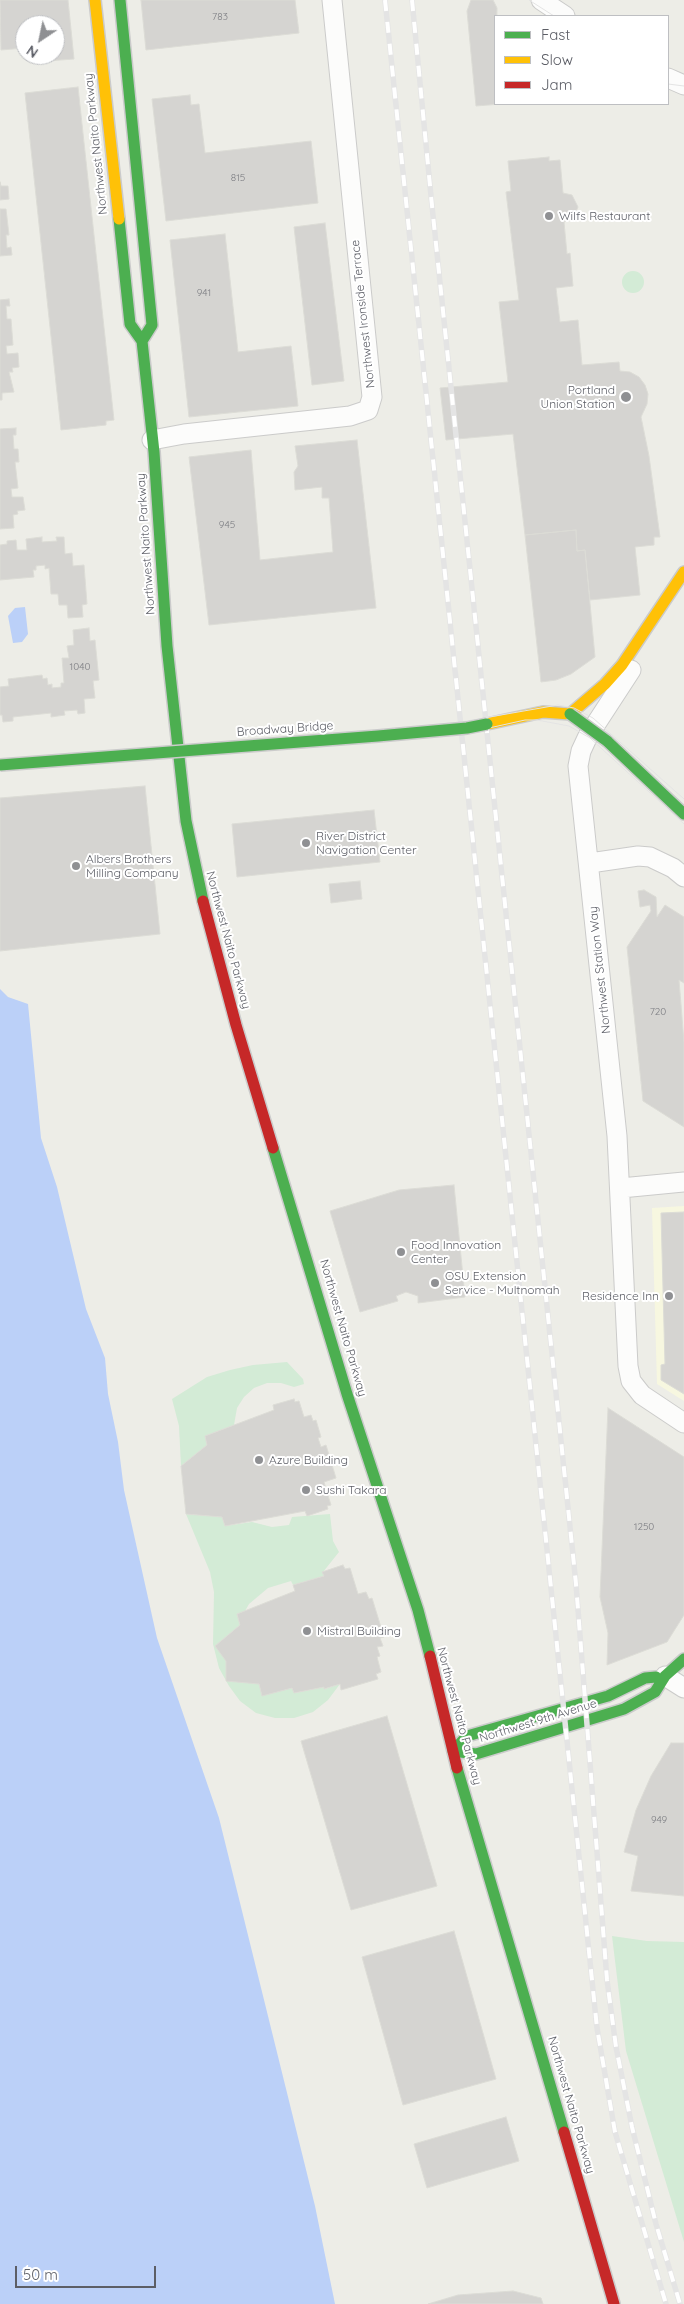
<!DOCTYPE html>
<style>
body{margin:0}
#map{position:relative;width:684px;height:2304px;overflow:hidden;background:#edede7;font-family:Quicksand,sans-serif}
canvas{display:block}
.legend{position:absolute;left:494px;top:15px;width:175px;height:90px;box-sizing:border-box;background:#fff;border:1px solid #bebfc2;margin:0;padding:6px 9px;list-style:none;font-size:15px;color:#5c5e66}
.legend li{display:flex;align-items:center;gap:10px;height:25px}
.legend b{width:25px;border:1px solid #bebfc2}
.north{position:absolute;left:15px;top:15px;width:50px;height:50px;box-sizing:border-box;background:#fff;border:1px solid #bebfc2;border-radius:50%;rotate:214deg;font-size:14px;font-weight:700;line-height:20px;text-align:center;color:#5c5e66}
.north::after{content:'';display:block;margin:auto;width:18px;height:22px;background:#8f9093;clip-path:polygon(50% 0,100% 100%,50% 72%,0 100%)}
.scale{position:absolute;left:15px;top:2266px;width:141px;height:22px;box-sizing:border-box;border:2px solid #5c5e66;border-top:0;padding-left:6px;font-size:15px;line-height:18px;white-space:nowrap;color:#5c5e66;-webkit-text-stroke:4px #fff;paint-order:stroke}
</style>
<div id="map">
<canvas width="684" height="2304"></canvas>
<ul class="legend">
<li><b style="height:6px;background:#4caf50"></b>Fast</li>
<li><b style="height:6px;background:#ffc107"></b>Slow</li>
<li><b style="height:6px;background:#c62828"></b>Jam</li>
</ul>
<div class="north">N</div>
<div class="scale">50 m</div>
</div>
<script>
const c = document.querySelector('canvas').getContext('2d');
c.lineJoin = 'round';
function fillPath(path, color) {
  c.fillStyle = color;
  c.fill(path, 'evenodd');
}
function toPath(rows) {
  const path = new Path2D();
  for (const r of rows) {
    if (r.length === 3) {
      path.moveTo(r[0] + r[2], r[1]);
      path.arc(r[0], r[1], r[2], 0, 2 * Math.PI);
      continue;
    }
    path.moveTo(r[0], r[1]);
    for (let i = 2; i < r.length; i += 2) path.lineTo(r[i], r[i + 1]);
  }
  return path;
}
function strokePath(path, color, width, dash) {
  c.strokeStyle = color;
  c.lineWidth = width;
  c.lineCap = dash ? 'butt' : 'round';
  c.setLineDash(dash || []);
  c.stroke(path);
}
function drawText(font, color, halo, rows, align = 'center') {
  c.font = font + ' Quicksand,sans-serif';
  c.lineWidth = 4;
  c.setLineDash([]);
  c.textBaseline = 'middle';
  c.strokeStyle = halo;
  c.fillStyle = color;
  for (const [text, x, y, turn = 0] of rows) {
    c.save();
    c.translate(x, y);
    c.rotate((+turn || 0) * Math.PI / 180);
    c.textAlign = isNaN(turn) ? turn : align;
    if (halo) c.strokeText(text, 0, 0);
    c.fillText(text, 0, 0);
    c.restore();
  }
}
fillPath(toPath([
 [684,1206,684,1401,657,1384,652,1208]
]), '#f7f7e0');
fillPath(toPath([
 [633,282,11],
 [287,1362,303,1379,304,1384,294,1387,281,1383,267,1383,254,1388,244,1397,237,1408,234,1425,205,1436,207,1445,181,1466,179,1426,172,1399,207,1377,230,1370,253,1365],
 [186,1514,222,1517,225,1526,252,1522,272,1527,289,1525,292,1517,330,1514,333,1541,339,1552,323,1572,324,1576,293,1585,291,1581,268,1588,249,1604,245,1611,237,1614,240,1625,215,1646,259,1684,262,1695,292,1688,295,1693,324,1687,325,1689,340,1684,328,1700,313,1712,294,1718,275,1718,256,1713,240,1701,229,1686,219,1668,213,1644,214,1592,210,1572],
 [612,1936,647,1941,684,1942,684,2242,626,2051]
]), '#d3ebd6');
fillPath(toPath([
 [25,607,28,634,22,642,13,643,8,616,15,608],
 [0,989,8,997,28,1004,41,1138,57,1187,86,1309,105,1358,108,1394,118,1442,124,1490,157,1638,219,1818,315,2206,335,2304,0,2304]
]), '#bbd0f8');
const building = toPath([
 [0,0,68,0,74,59,33,62,32,55,55,55,55,25,25,25,25,48,1,50,0,0],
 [141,0,295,0,299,33,146,50,141,0],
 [471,0,493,0,497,8,495,104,501,104,476,106,467,11,471,0],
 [78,87,114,420,106,421,106,425,61,430,25,93,78,87],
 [190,95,191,105,199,104,205,153,311,141,318,203,166,221,152,99,190,95],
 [549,157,549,161,560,160,563,193,572,195,578,207,573,219,564,222,567,254,570,253,573,286,556,288,560,322,578,320,582,365,619,362,620,371,630,372,639,377,645,385,648,394,647,404,641,417,649,456,660,537,654,537,654,545,635,547,640,595,590,600,585,550,577,551,576,530,525,535,513,434,446,440,440,388,508,382,499,302,519,300,506,192,511,191,508,161,549,157],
 [0,182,1,186,8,186,9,199,0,200,0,182],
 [0,209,6,209,9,235,6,235,7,248,11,247,12,255,0,256,0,209],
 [325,223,344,381,312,385,294,227,325,223],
 [225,234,238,352,291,346,298,406,189,417,170,240,225,234],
 [9,299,10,306,6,306,7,319,11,319,13,345,6,346,7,354,18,353,19,367,12,368,13,372,9,372,14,392,2,393,2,400,0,400,0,300,9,299],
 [16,428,16,435,13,435,14,449,18,449,19,462,15,462,18,488,11,489,12,497,23,497,25,510,17,511,18,514,13,515,14,528,0,529,0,429,16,428],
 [357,440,376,608,209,625,189,457,251,450,260,560,333,552,329,498,322,498,322,487,295,490,294,472,298,466,295,446,357,440],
 [576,530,577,551,585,550,595,657,571,674,556,680,541,682,525,535,576,530],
 [42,537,42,542,57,541,56,537,64,537,65,554,72,553,73,566,84,565,87,604,82,605,83,617,68,618,67,605,59,605,58,594,51,594,49,568,45,569,45,565,36,566,36,570,33,570,34,577,0,580,0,545,7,544,7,541,16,540,17,550,27,550,26,539,42,537],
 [89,628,90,641,95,640,99,680,93,681,95,698,84,699,85,713,78,714,77,710,64,711,65,715,51,717,51,713,13,717,13,721,3,722,2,715,0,715,0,687,9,686,8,679,42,675,43,679,47,678,48,685,52,684,52,688,61,687,61,683,64,683,62,658,69,658,67,646,74,645,73,630,89,628],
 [145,786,160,934,0,951,0,798,145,786],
 [374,810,380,862,237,877,232,824,374,810],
 [360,881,362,899,331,903,329,884,360,881],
 [644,890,656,897,657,917,665,905,684,917,684,983,679,980,684,1042,684,1127,643,1101,627,947,651,911,650,905,640,907,638,891,644,890],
 [454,1185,465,1297,418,1303,418,1296,406,1292,396,1296,398,1301,360,1312,330,1211,399,1190,454,1185],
 [684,1212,684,1394,661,1380,661,1365,665,1364,661,1213,684,1212],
 [294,1399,295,1402,299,1401,304,1417,311,1415,313,1421,316,1420,321,1437,318,1438,321,1447,326,1445,336,1478,324,1482,331,1505,327,1506,328,1509,307,1516,305,1511,225,1526,222,1517,186,1514,181,1466,207,1445,205,1436,274,1410,273,1405,294,1399],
 [608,1408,684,1457,684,1615,667,1642,607,1665,608,1633,600,1597,608,1408],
 [343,1565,345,1569,350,1568,358,1594,366,1592,369,1599,372,1598,384,1637,380,1638,383,1646,377,1647,380,1656,377,1657,381,1672,376,1674,378,1679,341,1690,340,1684,324,1689,324,1687,294,1693,292,1688,262,1696,259,1684,226,1681,226,1661,215,1646,240,1625,237,1614,295,1591,293,1585,324,1576,322,1572,343,1565],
 [387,1716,437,1886,351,1910,301,1741,387,1716],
 [671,1743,684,1743,684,1896,631,1891,638,1856,624,1852,636,1810,651,1776,671,1743],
 [454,1931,496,2079,403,2105,362,1957,454,1931],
 [506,2117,519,2161,427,2188,414,2144,506,2117],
 [513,2291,541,2298,543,2304,428,2304,458,2295,513,2291]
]);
fillPath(building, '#d5d4d1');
strokePath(building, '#dcdcd6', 1);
const street = toPath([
 [541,0,565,16],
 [668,78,684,85],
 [152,440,184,434,350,416,368,410,372,397,332,0],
 [631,670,588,736,581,751,578,766,617,1136,628,1366,631,1381,642,1395,684,1423],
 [590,863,638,856,650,857,673,868,684,877],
 [621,1188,684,1182],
 [665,1676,684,1688]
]);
const fast = toPath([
 [120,0,152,325,142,341],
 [119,219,130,324,142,341,154,452,167,646,186,821,203,901],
 [607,741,684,814],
 [273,1148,347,1394,418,1610,430,1656],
 [453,1751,476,1754,624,1709,655,1692,665,1676,684,1659],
 [453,1751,467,1736,608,1696,645,1678,656,1677],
 [457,1768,564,2132]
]);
const slow = toPath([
 [95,0,119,219],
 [487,724,543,712,570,714,605,684,622,665,684,572]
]);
const jam = toPath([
 [203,901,236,1025,273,1148],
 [430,1656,457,1768],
 [564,2132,614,2304]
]);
strokePath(street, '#cbcbca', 21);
strokePath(fast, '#cbcbcb', 14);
strokePath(slow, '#cbcbcb', 14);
strokePath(jam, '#cbcbcb', 14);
strokePath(street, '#fcfcfb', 19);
strokePath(fast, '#4caf50', 11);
strokePath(slow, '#ffc107', 11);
strokePath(jam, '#c62828', 11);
strokePath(toPath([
 [529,0,554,16],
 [668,84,684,86],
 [0,761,438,726,558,705,574,708,593,718,684,799],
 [0,770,471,732,525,720,537,720,569,726,590,738,684,824]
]), '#e4e4e4', 1);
const rail = toPath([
 [385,0,597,2028,615,2132,666,2304],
 [412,0,431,196,576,1584,607,1980,616,2047,632,2127,656,2224,680,2304]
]);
strokePath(rail, '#e4e4e4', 5.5);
strokePath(rail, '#fff', 4, [11]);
const fastBridge = toPath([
 [570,714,607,741],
 [0,765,378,736,467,728,487,724]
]);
strokePath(fastBridge, '#cbcbcb', 14, []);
strokePath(fastBridge, '#4caf50', 11);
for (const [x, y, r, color] of [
 [549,216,5,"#8f9093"],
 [626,397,6,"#8f9093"],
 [306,843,5,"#8f9093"],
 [76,866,5,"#8f9093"],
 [401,1252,5,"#8f9093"],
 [435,1283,5,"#8f9093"],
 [669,1296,5,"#8f9093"],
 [259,1460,5,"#8f9093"],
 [306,1490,5,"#8f9093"],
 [307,1631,5,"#8f9093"]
]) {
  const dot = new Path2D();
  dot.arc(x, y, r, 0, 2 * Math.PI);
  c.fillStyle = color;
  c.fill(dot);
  strokePath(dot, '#fff', 2);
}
drawText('10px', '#7c7d82', null, [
 ["783",220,17],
 ["815",238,178],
 ["941",204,293],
 ["945",227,525],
 ["1040",80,667],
 ["720",658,1012],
 ["1250",644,1527],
 ["949",659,1820]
]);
drawText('12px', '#5c5e66', '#fff', [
 ["Northwest Naito Parkway",96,144,-96],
 ["Northwest Ironside Terrace",363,314,-96],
 ["Northwest Naito Parkway",146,544,-94],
 ["Broadway Bridge",285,729,-4],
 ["Northwest Naito Parkway",228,940,75],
 ["Northwest Station Way",600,970,-96],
 ["Northwest Naito Parkway",343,1328,74],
 ["Northwest Naito Parkway",459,1716,75],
 ["Northwest 9th Avenue",538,1721,-17],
 ["Northwest Naito Parkway",571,2105,74]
]);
drawText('12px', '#5c5e66', '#fff', [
 ["Wilfs Restaurant",559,216],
 ["Portland",615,390,"right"],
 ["Union Station",615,404,"right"],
 ["River District",316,836],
 ["Navigation Center",316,850],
 ["Albers Brothers",86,859],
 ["Milling Company",86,873],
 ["Food Innovation",411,1245],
 ["Center",411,1259],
 ["OSU Extension",445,1276],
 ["Service - Multnomah",445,1290],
 ["Residence Inn",659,1296,"right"],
 ["Azure Building",269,1460],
 ["Sushi Takara",316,1490],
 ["Mistral Building",317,1631]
], 'left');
</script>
